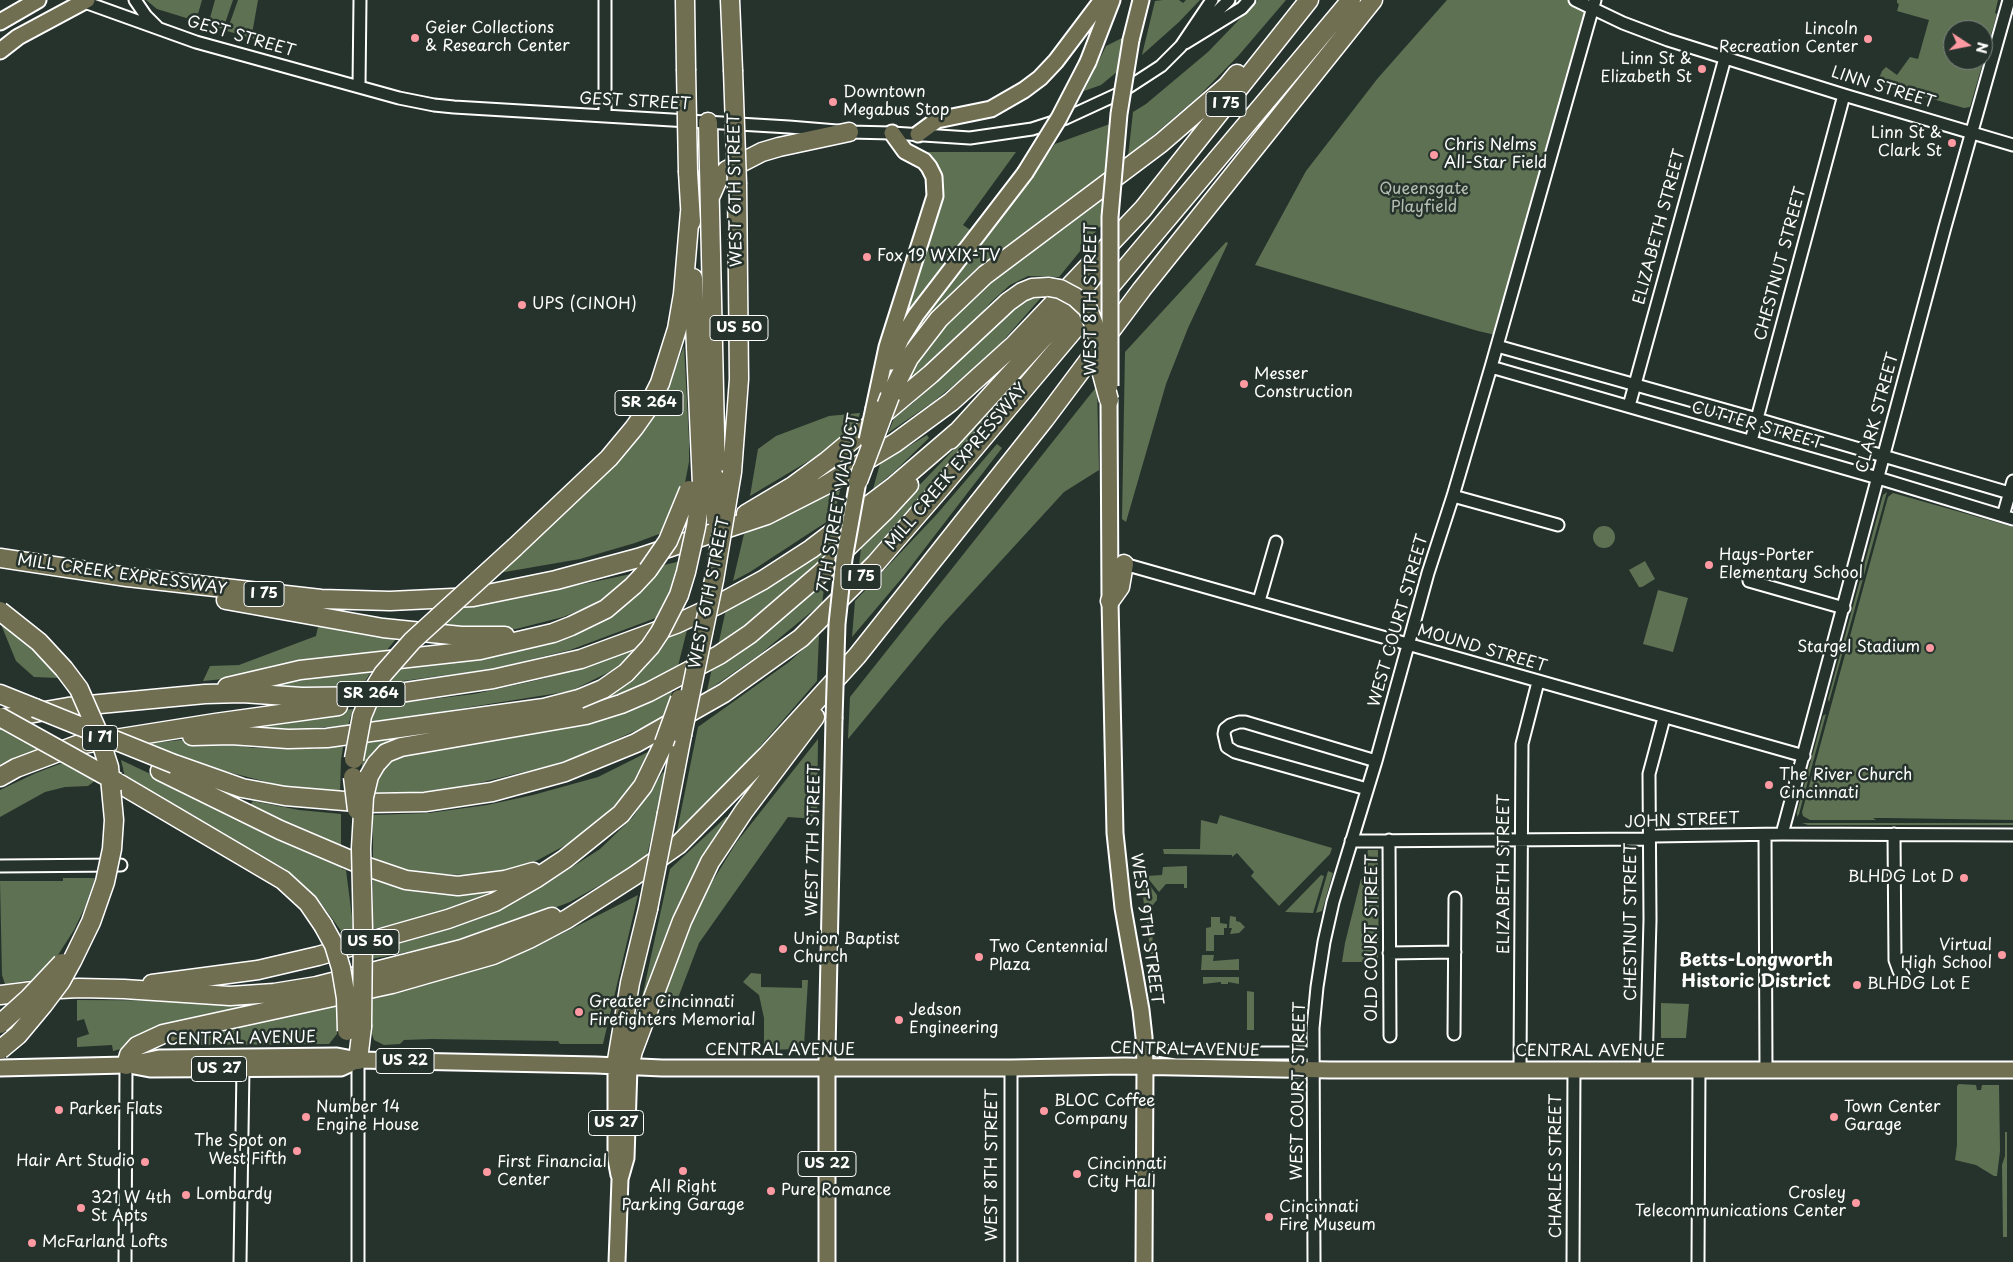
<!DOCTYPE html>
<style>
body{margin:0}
#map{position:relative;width:2013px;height:1262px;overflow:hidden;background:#26332d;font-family:"Playpen Sans",sans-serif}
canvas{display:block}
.north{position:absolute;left:1943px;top:20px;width:50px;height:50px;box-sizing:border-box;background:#26332d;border:1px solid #7d8581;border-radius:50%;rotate:101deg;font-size:14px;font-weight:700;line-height:20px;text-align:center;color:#fff}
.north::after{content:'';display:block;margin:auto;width:18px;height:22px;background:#ff9aa2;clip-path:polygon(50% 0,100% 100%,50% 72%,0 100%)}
</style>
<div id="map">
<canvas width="2013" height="1262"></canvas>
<div class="north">N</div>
</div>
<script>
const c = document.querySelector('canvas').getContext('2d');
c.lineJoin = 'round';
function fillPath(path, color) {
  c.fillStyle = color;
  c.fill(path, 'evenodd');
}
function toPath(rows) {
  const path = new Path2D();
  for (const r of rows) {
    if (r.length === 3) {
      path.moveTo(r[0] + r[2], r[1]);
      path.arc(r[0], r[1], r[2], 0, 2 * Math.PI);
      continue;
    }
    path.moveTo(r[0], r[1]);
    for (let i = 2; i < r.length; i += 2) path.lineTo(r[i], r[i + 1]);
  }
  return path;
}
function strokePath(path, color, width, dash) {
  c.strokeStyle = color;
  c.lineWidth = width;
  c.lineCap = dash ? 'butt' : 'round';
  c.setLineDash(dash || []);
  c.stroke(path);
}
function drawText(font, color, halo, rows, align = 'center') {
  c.font = font + ' "Playpen Sans",sans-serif';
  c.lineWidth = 5;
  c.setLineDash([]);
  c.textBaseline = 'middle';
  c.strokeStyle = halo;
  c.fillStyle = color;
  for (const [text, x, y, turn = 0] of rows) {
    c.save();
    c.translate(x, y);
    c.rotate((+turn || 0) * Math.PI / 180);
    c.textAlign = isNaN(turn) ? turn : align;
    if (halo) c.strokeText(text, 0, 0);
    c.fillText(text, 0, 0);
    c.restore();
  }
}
fillPath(toPath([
 [146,0,202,0,196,21,157,9],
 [215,0,233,0,223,29,208,25],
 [238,0,258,0,252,34,269,39,268,43,227,31],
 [1163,0,1179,0,1183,3,1186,0,1200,0,1179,22,1142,55,1155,1],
 [1258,0,1286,0,1239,55,1199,96,1128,157,1133,112,1146,104,1208,52],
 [1447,0,1575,0,1592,9,1500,336,1478,331,1255,265,1306,171,1378,78],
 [1897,0,1998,0,1995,13,1997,14,1970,107,1964,108,1877,83,1882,71,1886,67,1897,75,1910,57,1918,59,1929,20,1897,11,1899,4,1897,3],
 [1953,30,1983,30,1983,60,1953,60],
 [1124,37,1118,71,1101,85,1084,91,1106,46],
 [1110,124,1106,174,1055,210,997,257,911,343,908,341,918,323,1021,191,1055,144],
 [928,152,1016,152,963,225,972,231,907,316,901,314,931,227,926,156],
 [1103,196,1103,223,1059,277,1028,276,1010,285,991,302,963,334,906,386,911,370,930,341,964,302],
 [1226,242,1228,243,1188,328,1166,384,1126,522,1122,519,1125,352],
 [1046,292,1001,343,965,376,933,402,888,433,895,416,912,404,943,375,1022,299],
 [684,346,689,440,689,462,683,493,667,531,635,543,580,559,499,573,615,464,638,436,658,406,668,386],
 [1029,371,996,412,858,572,862,541,909,496],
 [1097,386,1099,470,1064,492,943,624,848,739,850,697],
 [860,413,854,434,750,496,758,449,776,436,829,416],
 [927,435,929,438,895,471,873,489,880,464],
 [997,444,1002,448,902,578,852,637,855,601,937,514],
 [840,490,834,517,750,572,733,581,744,534],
 [1887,492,1829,702,1828,699,1883,495],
 [1893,493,2013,527,2013,820,1886,818,1873,818,1876,820,1810,820,1803,816,1802,812,1888,497],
 [1604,537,11],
 [823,549,827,554,802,578,743,629,718,646,726,609],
 [681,561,672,594,661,616,570,650,492,669,388,683,401,665,622,606,647,585,664,565],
 [1645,561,1655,579,1642,587,1639,587,1629,570],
 [636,573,612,594,593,605,563,617,516,629,488,632,437,629,466,602,515,598],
 [826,576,822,603,759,655,707,691,712,668],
 [1658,590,1688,598,1673,652,1643,644],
 [0,622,32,647,59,678,34,677,16,661],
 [319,622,397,638,385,652,328,657,270,668,244,677,203,681,210,666,239,665,316,636],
 [688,626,677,670,609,698,597,697,642,668,665,642,668,635],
 [819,635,817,681,736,774,677,831,698,727,789,662],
 [639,647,617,668,571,691,370,723,376,706,474,694,529,682,546,678],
 [374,667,361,688,323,690,272,687,273,683],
 [673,688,666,717,579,756,552,765,471,785,422,792,373,793,382,769,395,756],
 [353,709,348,726,288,729,256,728,256,722],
 [1826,714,1799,814,1797,817,1797,812,1823,716],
 [0,727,40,748,0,765],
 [400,736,381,748,361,776,364,743],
 [190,739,234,740,234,745,254,748,314,749,334,745,343,747,341,760,340,793,282,786,213,768,144,744],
 [818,739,817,819,788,817,699,943,673,1011,662,1001,701,900,736,843],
 [654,749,637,779,622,799,577,839,538,860,509,871,469,875,420,874,373,859,373,815,429,813,487,805,533,795,598,777],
 [121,760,342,865,342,869,346,870,354,933,344,935,318,899,285,869,125,777],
 [65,762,96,780,88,786,65,787,45,792,0,817,0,790,36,773],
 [663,772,667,774,646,859,570,902,473,939,372,959,372,953,452,926,511,903,552,880,600,849,633,817],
 [253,801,299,810,341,814,341,847,250,805],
 [1220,815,1332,848,1330,854,1279,906,1251,876,1254,872,1237,853,1232,857,1232,855,1164,854,1163,849,1200,849,1201,820,1217,824],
 [726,817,730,818,638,1016,670,869],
 [1802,823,2013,823,2013,825,1808,825],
 [1368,850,1378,850,1378,865,1362,875],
 [1187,866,1187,888,1184,888,1184,884,1166,884,1159,892,1146,876,1162,875,1163,867],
 [1379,868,1378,962,1342,962,1345,943,1361,879],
 [1328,871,1333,873,1322,911,1316,913],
 [373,875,500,885,502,890,472,904,428,917,373,929],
 [1321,875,1324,876,1313,913,1285,912],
 [63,878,95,878,85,907,74,930,58,955,38,979,5,984,2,975,0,881,63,881],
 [1141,878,1144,878,1157,895,1157,900,1152,906,1144,905],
 [638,895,603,1044,560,1044,558,1041,432,1039,404,1040,400,1044,384,1045,374,1040,372,1034,372,996,438,980,532,949],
 [1146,912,1152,912,1153,961,1150,951],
 [1230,916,1236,917,1236,921,1240,922,1245,927,1239,933,1230,934,1232,928,1229,928],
 [1211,917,1220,917,1220,923,1227,924,1227,928,1224,928,1224,935,1214,935,1214,951,1206,951,1206,928,1211,927],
 [1202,955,1214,955,1213,961,1239,959,1239,970,1201,970],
 [751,973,761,974,761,987,802,988,802,980,808,980,804,1046,798,1049,764,1050,764,1018,759,995,743,982],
 [1203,977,1239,977,1239,984,1228,982,1228,984,1221,984,1221,982,1203,984],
 [1247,991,1254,992,1254,1030,1247,1030],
 [306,996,154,1029,140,1035,121,1049,113,1051,112,1045,77,1047,77,1038,89,1034,84,1019,77,1021,77,1000,237,1001],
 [1661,1003,1689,1004,1686,1038,1661,1038],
 [337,1004,337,1034,329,1044,176,1045,245,1026],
 [1959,1084,1976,1085,1977,1090,1981,1090,1982,1085,1999,1085,2000,1151,1997,1176,1994,1176,1976,1165,1955,1160,1957,1145,1957,1086],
 [2005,1132,2007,1132,2007,1237,2003,1237,2002,1165,2005,1156]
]), '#5f7153');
const minor = toPath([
 [79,0,196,42,399,98,434,105,454,107,789,127,849,132,892,133,970,138,1032,129,1066,118,1118,94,1161,66,1181,46,1212,0],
 [135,0,146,16,157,27],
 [1575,0,1623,23,1668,40,1844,95,2013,145],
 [1199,29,1229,0],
 [1185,43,1242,8,1249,0],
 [359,86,360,0],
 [605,116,605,0],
 [1497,346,1757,419,2013,494],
 [1491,367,1878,478,2013,519],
 [1629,406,1725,58],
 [1751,441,1844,95],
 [1453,496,1558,525],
 [2003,516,2013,481],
 [1124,564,1804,756],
 [1749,581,1844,608],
 [1259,601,1276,542],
 [1367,789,1235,752,1227,747,1224,734,1225,729,1230,725,1239,722,1245,722,1376,761],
 [1782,834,1945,227,2009,0],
 [1894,834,1895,960,1899,971,1903,975],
 [1765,835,1766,1070],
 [1389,840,1390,1036],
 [1351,841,1648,839,1654,836,1782,834,2013,835],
 [0,866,121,865],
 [1389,953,1455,952],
 [1454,1034,1455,898],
 [1144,1048,1177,1053,1313,1053],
 [358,1060,358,1262],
 [1520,1069,1522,744,1538,682],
 [1646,1069,1650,920,1649,774,1664,718],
 [125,1262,126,1065],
 [240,1262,243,1068],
 [1011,1262,1011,1068],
 [1314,1262,1313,1028,1317,987,1324,942,1333,902,1376,761,1428,573,1453,496,1491,367,1595,0],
 [1573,1262,1574,1069],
 [1698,1262,1699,1069]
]);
const major = toPath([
 [0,22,38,0],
 [1131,40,1141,0],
 [0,51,18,37,87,0],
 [1088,62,1112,0],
 [918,134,937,120,991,109,1024,90,1040,78,1056,61,1102,0],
 [891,362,901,339,916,315,1025,173],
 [1109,400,1110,601,1115,833,1123,908,1141,1010,1144,1037,1145,1066,1144,1262],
 [874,408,887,347,935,196,934,177,929,167,924,161,905,151,892,133],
 [134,1066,150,1069,341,1068,358,1060],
 [616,1066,616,1159,619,1175],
 [0,1068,126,1065,159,1058,337,1056,358,1060,596,1065,662,1068,1011,1068,1125,1066,1330,1070,2013,1070],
 [617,1262,620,1179,626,1158,629,1067],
 [827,1262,827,1051,834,719]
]);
const highway = toPath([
 [685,0,686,69],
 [730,0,733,70],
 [708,122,716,479],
 [688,172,691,222],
 [711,195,718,179,727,170,762,152,779,147,849,132],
 [693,278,702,485],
 [890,396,909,358,939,319,985,275,1161,143,1227,86,1237,74],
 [950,440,1066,313,1098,269],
 [732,472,739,379,737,184],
 [746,514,793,486,827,461,931,374,1008,302,1022,292,1032,288,1049,287],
 [515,547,609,458,634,428,646,411,660,383,677,329,683,294,690,212],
 [0,558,127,577,321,599,390,601,473,597,556,580,638,558,767,515,824,486,895,443,951,402,1014,345,1143,209,1309,0],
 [226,600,383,628,461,636,505,636],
 [1110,601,1120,587,1124,564],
 [227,687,300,670,480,650,553,633,571,626,606,609,633,586,648,570],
 [0,694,35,708],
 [0,719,68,707,205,694,242,693,302,697,379,696,493,679,581,659,676,624,717,605,763,580,811,549,893,487,957,432],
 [192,736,231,735,288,739,327,738,544,708,579,699],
 [174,764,242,788,285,796,368,803,425,802,492,792,565,772,636,743,724,693,801,638,876,563,940,489,1351,0],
 [376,764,386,753,401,747,586,715,621,704,649,692,719,655,750,634,821,573,886,510,909,485],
 [160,771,280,830,362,865,406,880,458,886,505,880,533,872],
 [0,777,16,768,77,745,215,723,338,706],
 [120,784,283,880,308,903,323,925],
 [667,813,682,735],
 [152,984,258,970,318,956,448,919,495,902,535,879,565,859,621,814,643,786,664,743],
 [0,995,41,990,79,988,124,989,230,996,274,993,317,986,462,949,552,917],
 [358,1060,362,1027],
 [126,1065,129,1055,137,1046,163,1034,392,984,493,955,529,939,567,919,634,876,678,845,767,755,857,656,1044,420,1142,289,1373,0],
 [616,1066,630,983,648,909],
 [629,1067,633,1051,682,921,710,862,744,811,815,717]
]);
strokePath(minor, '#fff', 15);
strokePath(major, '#fff', 19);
strokePath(highway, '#fff', 21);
strokePath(minor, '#26332d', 11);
strokePath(major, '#706f52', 15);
strokePath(highway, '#706f52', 18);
const majorBridge = toPath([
 [1025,173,1059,118,1088,62],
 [1110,386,1110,217,1119,114,1131,40],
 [867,440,874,408],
 [834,719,837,624,844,559,860,470]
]);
const highwayBridge = toPath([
 [686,69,688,172],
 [733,70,737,184],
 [1049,287,1060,289,1075,297,1088,309,1097,333,1102,374,1109,400],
 [858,481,890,396],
 [716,519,716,479],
 [648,570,668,541,689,490],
 [0,611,39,642,64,669,79,689,97,730,109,767,114,820,112,849,105,882,91,922,72,961,61,981,43,1005,18,1035,0,1050],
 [579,699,603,689,626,673,650,647,660,632,679,595,686,572,696,527,702,485],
 [35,708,174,764],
 [0,717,117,782],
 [682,735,714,580,732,472],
 [664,743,680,699],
 [354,759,362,716,372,692,383,674,412,641,515,547],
 [353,777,357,810],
 [648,909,667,813],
 [323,925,334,945,341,968,346,998,347,1031],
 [0,1024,29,998,62,963],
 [362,1027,363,931,361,848,364,797,369,776,376,764]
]);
strokePath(majorBridge, '#fff', 19, []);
strokePath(highwayBridge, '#fff', 21, []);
strokePath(majorBridge, '#706f52', 15);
strokePath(highwayBridge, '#706f52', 18);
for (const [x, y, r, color] of [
 [415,38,5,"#ff9aa2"],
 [1868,39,5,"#ff9aa2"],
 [1702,69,5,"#ff9aa2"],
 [833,102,5,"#ff9aa2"],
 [1952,143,5,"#ff9aa2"],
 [1434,155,5,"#ff9aa2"],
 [867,257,5,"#ff9aa2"],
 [522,305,5,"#ff9aa2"],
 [1244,384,5,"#ff9aa2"],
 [1709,565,5,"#ff9aa2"],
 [1930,648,5,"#ff9aa2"],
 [1769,785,5,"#ff9aa2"],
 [1964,878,5,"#ff9aa2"],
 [783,949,5,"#ff9aa2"],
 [2002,955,5,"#ff9aa2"],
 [979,957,5,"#ff9aa2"],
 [1857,985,5,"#ff9aa2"],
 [579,1012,5,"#ff9aa2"],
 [899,1020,5,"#ff9aa2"],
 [59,1110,5,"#ff9aa2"],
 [1044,1111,5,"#ff9aa2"],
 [306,1117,5,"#ff9aa2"],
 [1834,1117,5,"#ff9aa2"],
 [297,1151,5,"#ff9aa2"],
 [145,1162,5,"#ff9aa2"],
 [683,1171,5,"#ff9aa2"],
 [487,1172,5,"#ff9aa2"],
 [1077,1174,5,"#ff9aa2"],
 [771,1191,5,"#ff9aa2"],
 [186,1195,5,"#ff9aa2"],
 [1856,1203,5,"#ff9aa2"],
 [81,1208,5,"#ff9aa2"],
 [1269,1217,5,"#ff9aa2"],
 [32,1243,5,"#ff9aa2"]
]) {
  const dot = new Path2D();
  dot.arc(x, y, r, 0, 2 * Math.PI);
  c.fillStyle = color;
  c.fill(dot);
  strokePath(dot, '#26332d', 2);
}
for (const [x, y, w] of [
 [1226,104,40],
 [739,328,58],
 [649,403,68],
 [861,577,40],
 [264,594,40],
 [371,694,68],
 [100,738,35],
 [370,942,58],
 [405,1061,58],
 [219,1069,55],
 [616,1123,55],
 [827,1164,58]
]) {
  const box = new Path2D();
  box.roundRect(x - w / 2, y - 12.5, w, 25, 4);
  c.fillStyle = '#26332d';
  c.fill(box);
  strokePath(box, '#fff', 1);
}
drawText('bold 15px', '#fff', null, [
 ["I 75",1226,104],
 ["US 50",739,328],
 ["SR 264",649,403],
 ["I 75",861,577],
 ["I 75",264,594],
 ["SR 264",371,694],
 ["I 71",100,738],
 ["US 50",370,942],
 ["US 22",405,1061],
 ["US 27",219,1069],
 ["US 27",616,1123],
 ["US 22",827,1164]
]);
drawText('16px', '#fff', '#26332d', [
 ["Geier Collections",425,29],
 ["& Research Center",425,47],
 ["Lincoln",1858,30,"right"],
 ["Recreation Center",1858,48,"right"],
 ["Linn St &",1692,60,"right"],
 ["Elizabeth St",1692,78,"right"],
 ["Downtown",843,93],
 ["Megabus Stop",843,111],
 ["Linn St &",1942,134,"right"],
 ["Clark St",1942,152,"right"],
 ["Chris Nelms",1444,146],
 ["All-Star Field",1444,164],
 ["Fox 19 WXIX-TV",877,257],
 ["UPS (CINOH)",532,305],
 ["Messer",1254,375],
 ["Construction",1254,393],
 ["Hays-Porter",1719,556],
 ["Elementary School",1719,574],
 ["Stargel Stadium",1920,648,"right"],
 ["The River Church",1779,776],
 ["Cincinnati",1779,794],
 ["BLHDG Lot D",1954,878,"right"],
 ["Union Baptist",793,940],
 ["Church",793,958],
 ["Virtual",1992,946,"right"],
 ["High School",1992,964,"right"],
 ["Two Centennial",989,948],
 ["Plaza",989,966],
 ["BLHDG Lot E",1867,985],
 ["Greater Cincinnati",589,1003],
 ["Firefighters Memorial",589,1021],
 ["Jedson",909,1011],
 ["Engineering",909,1029],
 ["BLOC Coffee",1054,1102],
 ["Company",1054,1120],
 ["Number 14",316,1108],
 ["Engine House",316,1126],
 ["Town Center",1844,1108],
 ["Garage",1844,1126],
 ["Parker Flats",69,1110],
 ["The Spot on",287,1142,"right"],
 ["West Fifth",287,1160,"right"],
 ["Hair Art Studio",135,1162,"right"],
 ["First Financial",497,1163],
 ["Center",497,1181],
 ["Cincinnati",1087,1165],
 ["City Hall",1087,1183],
 ["All Right",683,1188,"center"],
 ["Parking Garage",683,1206,"center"],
 ["Pure Romance",781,1191],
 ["Crosley",1846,1194,"right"],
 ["Telecommunications Center",1846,1212,"right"],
 ["Lombardy",196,1195],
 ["321 W 4th",91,1199],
 ["St Apts",91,1217],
 ["Cincinnati",1279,1208],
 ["Fire Museum",1279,1226],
 ["McFarland Lofts",42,1243]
], 'left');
drawText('16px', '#fff', '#26332d', [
 ["GEST STREET",241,37,16],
 ["LINN STREET",1883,88,17],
 ["GEST STREET",635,102,3],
 ["WEST 6TH STREET",736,190,-91],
 ["ELIZABETH STREET",1660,227,-75],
 ["CHESTNUT STREET",1781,264,-75],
 ["WEST 8TH STREET",1092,299,-90],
 ["CLARK STREET",1878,413,-75],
 ["CUTTER STREET",1757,426,16],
 ["MILL CREEK EXPRESSWAY",957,467,-50],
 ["7TH STREET VIADUCT",839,503,-80],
 ["MILL CREEK EXPRESSWAY",122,575,8],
 ["WEST 6TH STREET",710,593,-79],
 ["WEST COURT STREET",1399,621,-74],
 ["MOUND STREET",1482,649,16],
 ["JOHN STREET",1682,821,-2],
 ["WEST 7TH STREET",814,840,-89],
 ["ELIZABETH STREET",1505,874,-90],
 ["CHESTNUT STREET",1632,922,-90],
 ["WEST 9TH STREET",1146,929,82],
 ["OLD COURT STREET",1373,938,-90],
 ["CENTRAL AVENUE",241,1039,-1],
 ["CENTRAL AVENUE",1185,1050,1],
 ["CENTRAL AVENUE",780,1051],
 ["CENTRAL AVENUE",1590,1052],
 ["WEST COURT STREET",1299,1091,-89],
 ["WEST 8TH STREET",993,1165,-90],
 ["CHARLES STREET",1557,1166,-90]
]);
drawText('16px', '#b7bfb2', '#26332d', [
 ["Queensgate",1424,190],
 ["Playfield",1424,208]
]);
drawText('bold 18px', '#fff', '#26332d', [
 ["Betts-Longworth",1756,961],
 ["Historic District",1756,982]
]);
</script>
